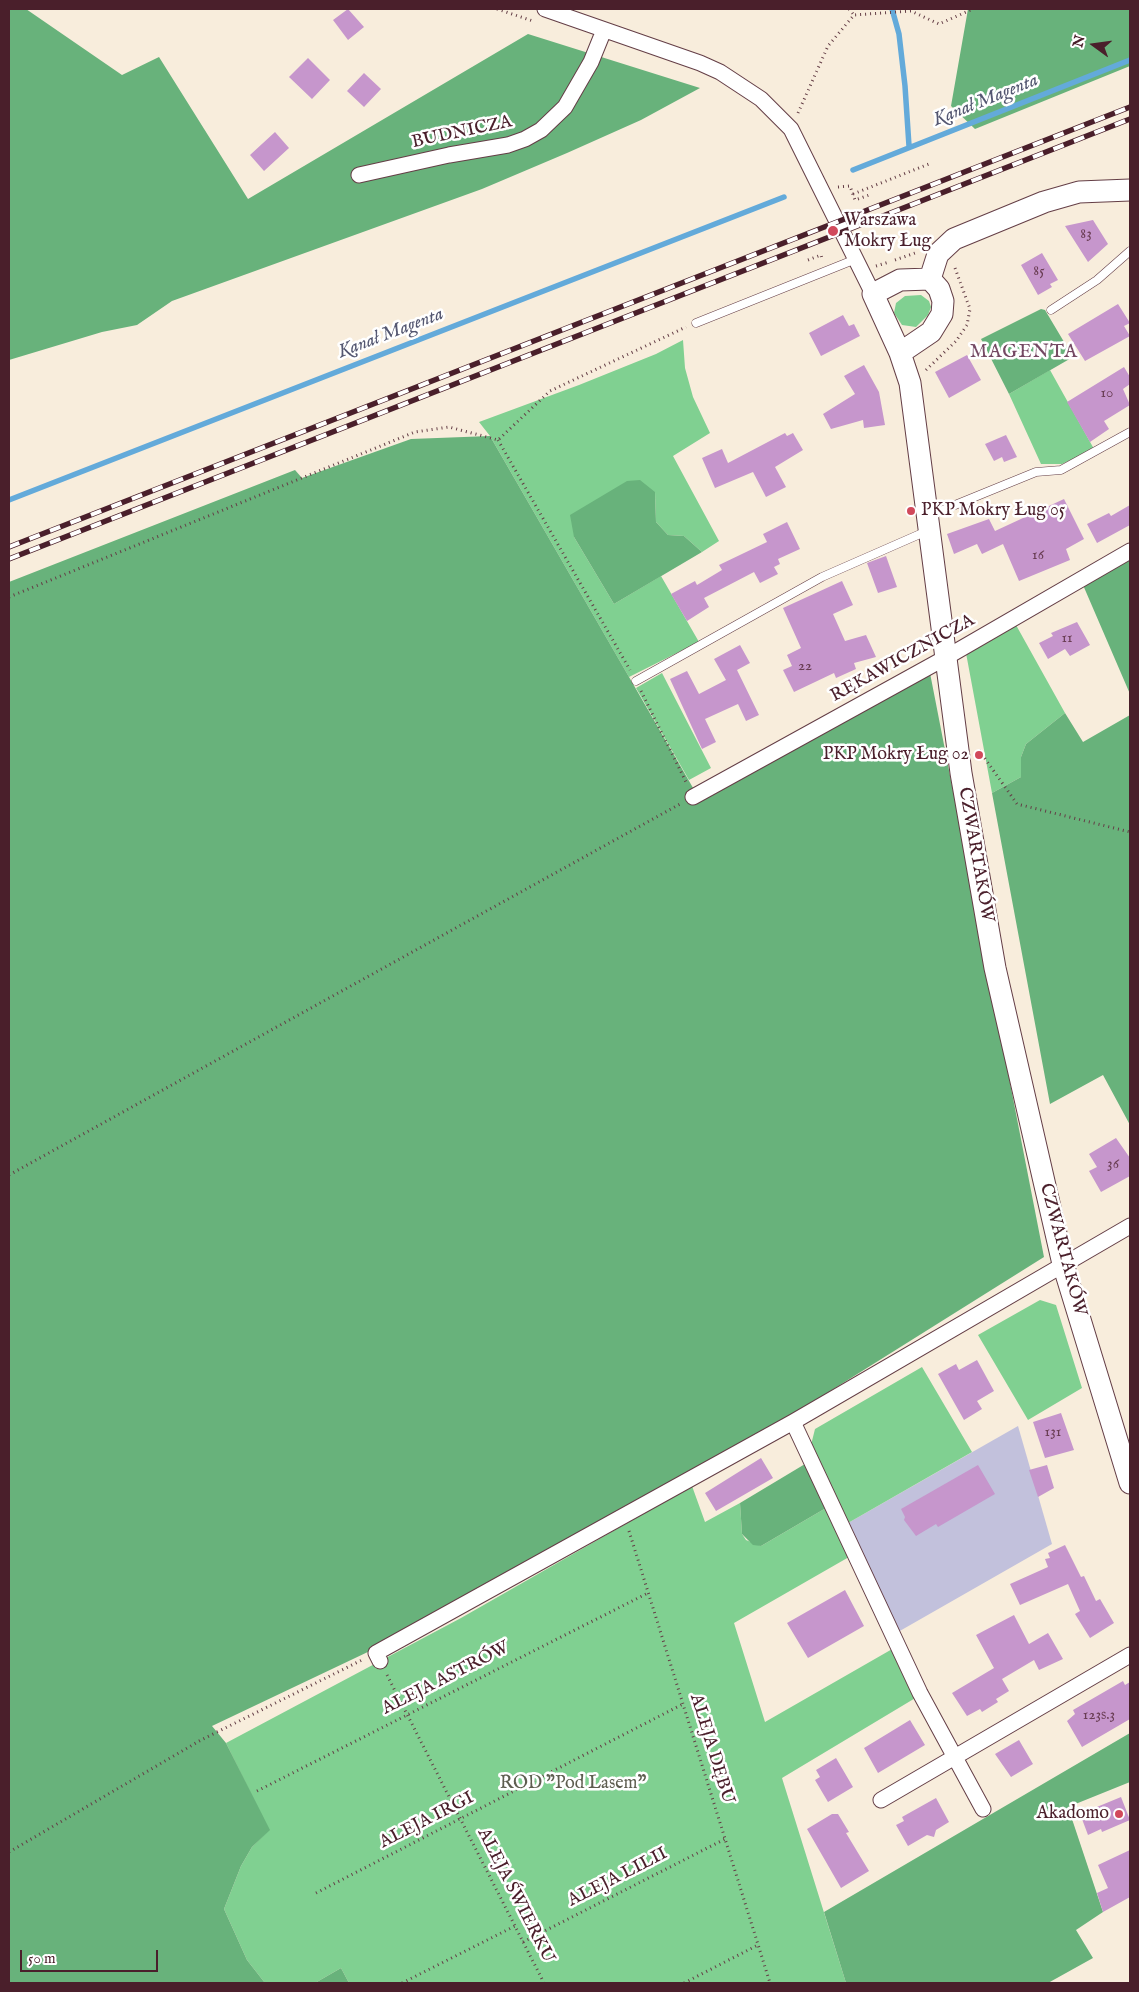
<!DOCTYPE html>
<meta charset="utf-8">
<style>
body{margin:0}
#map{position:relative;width:1139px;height:1992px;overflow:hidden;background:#f8eddc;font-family:"IM FELL English",serif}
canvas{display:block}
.frame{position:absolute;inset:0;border:10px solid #4a1f2b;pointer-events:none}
.north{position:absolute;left:1069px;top:20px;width:50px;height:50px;-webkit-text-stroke:4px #fff;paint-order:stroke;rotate:284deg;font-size:14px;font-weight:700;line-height:20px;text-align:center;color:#4a1f2b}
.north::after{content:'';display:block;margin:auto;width:18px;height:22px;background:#4a1f2b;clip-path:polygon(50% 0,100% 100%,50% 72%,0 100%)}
.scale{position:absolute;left:20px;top:1950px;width:138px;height:22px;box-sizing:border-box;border:2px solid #4a1f2b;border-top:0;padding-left:6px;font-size:15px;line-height:18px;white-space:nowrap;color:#4a1f2b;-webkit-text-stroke:4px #fff;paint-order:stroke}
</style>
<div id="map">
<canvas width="1139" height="1992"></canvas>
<div class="frame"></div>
<div class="north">N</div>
<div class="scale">50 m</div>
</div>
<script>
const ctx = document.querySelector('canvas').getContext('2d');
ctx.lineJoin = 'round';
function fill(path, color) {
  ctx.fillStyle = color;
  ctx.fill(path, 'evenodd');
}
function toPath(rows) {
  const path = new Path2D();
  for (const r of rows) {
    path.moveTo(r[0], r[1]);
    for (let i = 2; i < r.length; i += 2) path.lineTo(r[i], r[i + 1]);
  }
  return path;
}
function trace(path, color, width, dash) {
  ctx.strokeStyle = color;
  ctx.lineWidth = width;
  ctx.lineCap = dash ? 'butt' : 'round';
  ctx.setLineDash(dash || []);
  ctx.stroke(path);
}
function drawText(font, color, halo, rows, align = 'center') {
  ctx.font = font + ' "IM FELL English",serif';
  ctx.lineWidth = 5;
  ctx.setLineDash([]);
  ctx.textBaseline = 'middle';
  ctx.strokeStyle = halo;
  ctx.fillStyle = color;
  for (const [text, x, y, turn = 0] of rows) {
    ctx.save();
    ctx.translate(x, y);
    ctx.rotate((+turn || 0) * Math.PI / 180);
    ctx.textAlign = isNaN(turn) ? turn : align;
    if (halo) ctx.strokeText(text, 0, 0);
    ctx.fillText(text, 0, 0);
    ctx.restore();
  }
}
const industrial = toPath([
 [1018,1426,1052,1544,898,1632,848,1523]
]);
const green = toPath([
 [921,295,929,301,931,307,928,315,916,327,902,325,894,313,896,303,905,296],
 [683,340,685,368,693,397,710,433,673,456,719,541,702,552,684,536,668,535,656,522,655,492,574,537,614,604,661,576,699,642,629,677,490,436,479,422,579,385,656,354],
 [1050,370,1094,449,1062,464,1041,464,1009,394],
 [1016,625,1065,713,1026,744,1021,757,1021,777,992,793,966,653],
 [662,673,711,768,689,780,636,688],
 [1040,1300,1056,1305,1082,1388,1028,1420,978,1335],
 [922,1367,972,1452,848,1523,811,1445,815,1429],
 [692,1486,705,1522,740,1503,742,1534,746,1540,761,1546,826,1508,849,1557,734,1623,765,1722,894,1648,917,1697,782,1778,846,1983,349,1983,341,1968,315,1983,265,1983,247,1960,224,1909,241,1866,252,1847,269,1830,226,1743,461,1618]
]);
const forest = toPath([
 [9,9,26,9,122,75,159,57,248,199,528,34,700,88,641,120,567,153,482,189,172,301,137,325,102,332,9,360],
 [968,9,1130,9,1130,66,975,129,951,106],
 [1041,309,1045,310,1073,357,1009,394,981,339],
 [490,436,700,800,930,673,1044,1257,792,1415,372,1650,212,1726,226,1743,270,1830,252,1847,241,1866,224,1909,247,1960,265,1983,9,1983,9,582,295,470,302,478,411,439],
 [640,480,655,492,656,522,668,535,684,536,702,552,614,604,574,537,570,515,627,481],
 [1130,558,1130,694,1083,585],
 [1065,713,1083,742,1130,715,1130,1125,1103,1075,1050,1104,992,793,1021,777,1021,757,1026,744],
 [805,1464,826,1508,761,1546,753,1545,742,1534,740,1503],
 [1130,1733,1130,1782,1068,1807,1103,1912,1076,1930,1093,1958,1048,1983,846,1983,824,1912],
 [341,1968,349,1983,315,1983]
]);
const stream = toPath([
 [892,9,899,34,905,86,909,146],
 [853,170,1130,60],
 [9,500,784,197]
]);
const building = toPath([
 [348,9,364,27,348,40,333,20],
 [308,58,330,80,312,99,289,77],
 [364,73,381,89,364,107,347,91],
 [275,132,289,148,264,171,250,155],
 [1093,220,1108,244,1088,262,1065,226],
 [1042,253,1058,280,1050,284,1052,287,1038,295,1021,265],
 [1118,304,1130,323,1124,326,1130,336,1085,361,1068,334],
 [843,315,849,326,854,324,860,336,821,356,809,333],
 [967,355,981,380,949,398,935,372],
 [864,365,879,392,885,425,864,428,863,420,831,429,823,414,855,394,844,376],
 [1124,367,1130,377,1130,384,1123,389,1130,405,1104,421,1109,429,1090,442,1067,402],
 [785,433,787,436,793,433,803,450,775,467,786,487,766,497,753,472,715,488,702,458,722,449,728,463],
 [1006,435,1017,457,1004,462,1002,457,994,461,985,444],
 [1064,499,1084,539,1066,549,1070,560,1019,581,1003,544,982,554,977,544,954,554,947,534,989,519,995,531],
 [1130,505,1130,525,1097,543,1087,524,1109,513,1111,516],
 [787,522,800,549,778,559,780,564,774,567,778,574,760,583,754,572,704,598,709,607,687,621,671,594,695,581,697,585,722,570,719,565,767,542,763,534],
 [886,556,897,587,878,593,867,563],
 [842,581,853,605,833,614,845,641,866,635,876,657,854,663,856,669,836,678,834,673,794,692,783,670,792,666,787,655,801,648,783,608],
 [1077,622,1090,645,1070,656,1065,649,1048,659,1039,643,1053,636,1051,633],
 [740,645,750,663,737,670,759,715,746,721,738,704,705,719,716,742,702,749,670,679,687,671,699,694,726,680,714,659],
 [1116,1138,1130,1158,1130,1176,1101,1192,1089,1171,1097,1167,1089,1154],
 [977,1360,994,1391,977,1401,982,1409,964,1420,938,1374,956,1364,959,1370],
 [1061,1413,1074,1450,1045,1458,1033,1422],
 [761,1458,773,1478,716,1511,705,1493],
 [978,1465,995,1494,938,1527,936,1524,916,1536,904,1520,905,1517,901,1509],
 [1047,1465,1054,1488,1038,1497,1029,1470],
 [1065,1545,1081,1577,1084,1576,1096,1601,1100,1599,1114,1623,1090,1638,1075,1614,1080,1611,1068,1584,1020,1605,1010,1584,1048,1567,1045,1559,1050,1558,1048,1553],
 [845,1590,864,1626,808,1658,787,1623],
 [1014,1615,1029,1644,1048,1633,1063,1659,1039,1670,1034,1660,1002,1679,1009,1691,996,1699,998,1702,982,1712,980,1709,967,1716,952,1693,994,1668,976,1635],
 [1123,1681,1125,1685,1130,1682,1130,1719,1082,1747,1067,1721,1075,1714,1073,1710],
 [910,1720,925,1745,878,1773,864,1748],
 [1019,1740,1033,1764,1011,1777,995,1754],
 [836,1758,853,1787,828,1802,815,1780,820,1777,816,1770],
 [1121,1797,1130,1820,1102,1832,1101,1829,1088,1835,1082,1819,1095,1814,1092,1809],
 [936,1798,949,1822,936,1830,934,1837,927,1835,908,1846,896,1825,904,1821,902,1817],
 [832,1814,838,1814,849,1832,846,1833,869,1871,841,1888,807,1829],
 [1130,1850,1130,1897,1103,1912,1097,1893,1108,1888,1098,1865]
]);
const path = toPath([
 [497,9,533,21],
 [849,9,854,15],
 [798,113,828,46,854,15,911,11,939,24,973,9],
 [838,187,850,186,855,200,872,194],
 [853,194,929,164,930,166],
 [808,260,821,255,822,259],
 [895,260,918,252],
 [876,266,889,262],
 [926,370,956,341,967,325,970,309,955,268],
 [498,440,630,670],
 [9,597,415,432,449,427,498,440,550,391,686,327],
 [641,691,687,784],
 [979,750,1017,804,1130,832],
 [9,1175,680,804],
 [629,1531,770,1983],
 [387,1675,544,1983],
 [257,1791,648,1593],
 [9,1852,201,1740,362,1660],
 [316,1893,683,1704],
 [523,1942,725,1839],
 [402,1983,515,1926],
 [684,1983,758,1945]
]);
const lane = toPath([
 [1051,310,1097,280,1130,251],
 [696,323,856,259],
 [928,516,1036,472,1061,470,1130,432],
 [636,681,822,577,927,531]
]);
const street = toPath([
 [545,9,700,63,720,72,761,99,791,129,873,294],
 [359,175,449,155,508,145,525,139,541,130,565,107,591,62,604,30],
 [693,797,945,658,1130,551],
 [793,1422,920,1693,983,1809],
 [380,1661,376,1653,793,1422,1130,1226],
 [881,1800,1130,1655]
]);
const secondary = toPath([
 [930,279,938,254,954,239,1044,202,1079,192,1130,190],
 [900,353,931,332,942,314,943,301,939,289,930,279,900,280,873,294,900,353,910,383,961,773,995,968,1063,1264,1130,1483]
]);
const rail = toPath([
 [9,547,1130,107],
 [9,559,1130,119]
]);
const markers = [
 [833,231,6,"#d1495b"],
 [911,511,5,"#d1495b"],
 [979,755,5,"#d1495b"],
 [1119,1814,5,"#d1495b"]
];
const numberNames = [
 ["83",1086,235],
 ["85",1039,272],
 ["10",1107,394],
 ["16",1038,556],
 ["11",1067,639],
 ["22",805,667],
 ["36",1113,1165],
 ["131",1053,1433],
 ["123s.3",1099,1716]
];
const streetNames = [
 ["BUDNICZA",462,133,-12],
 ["RĘKAWICZNICZA",903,659,-29],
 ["CZWARTAKÓW",975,855,80],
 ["CZWARTAKÓW",1062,1250,75],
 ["ALEJA ASTRÓW",446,1679,-27],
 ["ALEJA DĘBU",711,1749,73],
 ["ALEJA IRGI",427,1821,-27],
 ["ALEJA LILII",618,1878,-27],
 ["ALEJA ŚWIERKU",515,1896,63]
];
const poiNames = [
 ["Warszawa",844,221],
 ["Mokry Ług",844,242],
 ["PKP Mokry Ług 05",921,511],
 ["PKP Mokry Ług 02",969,755,"right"],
 ["Akadomo",1109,1814,"right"]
];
const parkNames = [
 ["ROD \"Pod Lasem\"",573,1784]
];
const waterNames = [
 ["Kanał Magenta",986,101,-22],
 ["Kanał Magenta",391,334,-21]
];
const neighbourhoodNames = [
 ["MAGENTA",1024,353]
];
fill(industrial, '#c2c1dc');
fill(green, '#80d091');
fill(forest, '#68b27b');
trace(stream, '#63aada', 5.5);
fill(building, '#c696cc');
trace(lane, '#643e46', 9);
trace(street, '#643e46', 17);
trace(secondary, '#643e46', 23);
trace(path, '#643e46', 3, [1, 4]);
trace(lane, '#fff', 8);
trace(street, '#fff', 15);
trace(secondary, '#fff', 21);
trace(rail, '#4a1f2b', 5.5);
trace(rail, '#fff', 4, [11]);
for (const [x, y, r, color] of markers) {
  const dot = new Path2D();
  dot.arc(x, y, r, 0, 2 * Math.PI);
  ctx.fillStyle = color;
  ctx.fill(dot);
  trace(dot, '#fff', 2);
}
drawText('15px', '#693d53', null, numberNames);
drawText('18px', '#4a1f2b', '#fff', streetNames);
drawText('18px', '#4a1f2b', '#fff', poiNames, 'left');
drawText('18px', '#5d5d4f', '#fff', parkNames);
drawText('italic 19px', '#545771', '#fff', waterNames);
ctx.letterSpacing = '1px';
drawText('19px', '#754963', '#fff', neighbourhoodNames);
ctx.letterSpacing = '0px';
</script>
